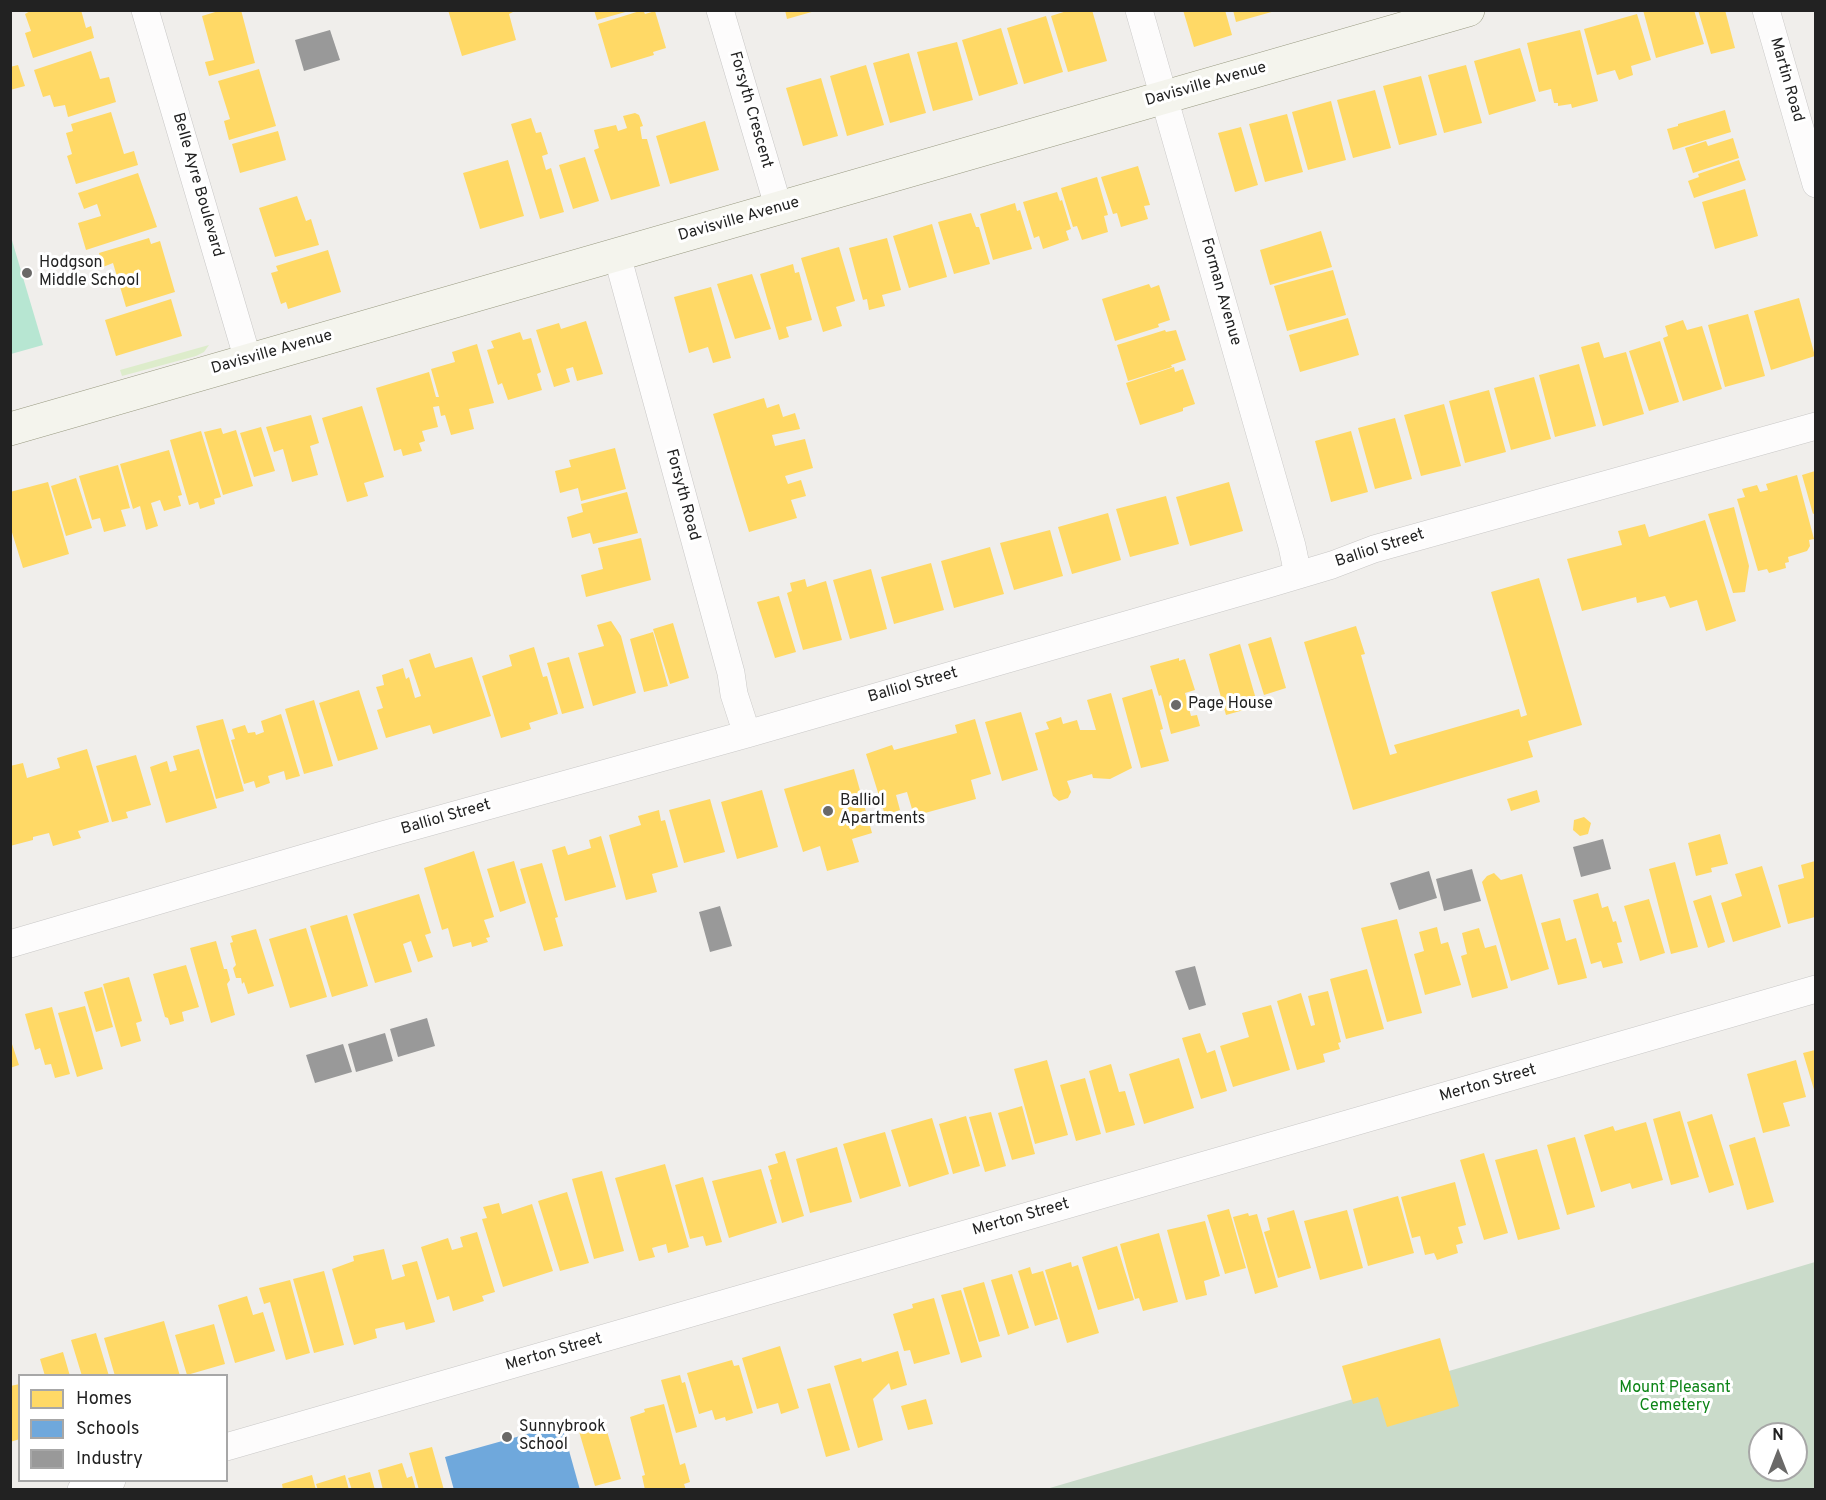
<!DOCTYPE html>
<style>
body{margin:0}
#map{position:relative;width:1826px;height:1500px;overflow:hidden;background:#f0eeeb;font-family:Overpass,sans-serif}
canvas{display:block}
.frame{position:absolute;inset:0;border:12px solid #222;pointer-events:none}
.legend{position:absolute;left:18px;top:1374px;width:210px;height:108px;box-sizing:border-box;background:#fff;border:2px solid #a7a7a7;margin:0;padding:8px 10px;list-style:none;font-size:18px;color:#222}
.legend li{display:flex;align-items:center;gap:12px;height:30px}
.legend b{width:30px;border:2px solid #a7a7a7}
.north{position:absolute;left:1748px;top:1422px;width:60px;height:60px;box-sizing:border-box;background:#fff;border:2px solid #a7a7a7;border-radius:50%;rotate:0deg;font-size:16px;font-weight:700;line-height:24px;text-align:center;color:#222}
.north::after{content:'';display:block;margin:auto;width:21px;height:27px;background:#6a6968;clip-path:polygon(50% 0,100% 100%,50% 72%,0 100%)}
</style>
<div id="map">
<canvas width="1826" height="1500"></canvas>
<div class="frame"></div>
<ul class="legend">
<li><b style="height:16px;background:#ffd966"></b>Homes</li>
<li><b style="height:16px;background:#6fa8dc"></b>Schools</li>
<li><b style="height:16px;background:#999"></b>Industry</li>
</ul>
<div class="north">N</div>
</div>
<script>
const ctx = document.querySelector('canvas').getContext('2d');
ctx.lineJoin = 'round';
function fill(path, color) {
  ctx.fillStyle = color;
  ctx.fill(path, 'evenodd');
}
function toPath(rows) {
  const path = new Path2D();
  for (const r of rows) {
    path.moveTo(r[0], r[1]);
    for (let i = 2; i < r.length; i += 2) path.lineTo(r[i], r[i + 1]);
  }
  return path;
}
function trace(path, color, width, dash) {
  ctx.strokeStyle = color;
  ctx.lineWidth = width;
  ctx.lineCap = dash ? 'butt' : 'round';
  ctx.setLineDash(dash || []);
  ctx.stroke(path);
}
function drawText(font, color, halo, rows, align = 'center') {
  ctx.font = font + ' Overpass,sans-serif';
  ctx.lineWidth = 6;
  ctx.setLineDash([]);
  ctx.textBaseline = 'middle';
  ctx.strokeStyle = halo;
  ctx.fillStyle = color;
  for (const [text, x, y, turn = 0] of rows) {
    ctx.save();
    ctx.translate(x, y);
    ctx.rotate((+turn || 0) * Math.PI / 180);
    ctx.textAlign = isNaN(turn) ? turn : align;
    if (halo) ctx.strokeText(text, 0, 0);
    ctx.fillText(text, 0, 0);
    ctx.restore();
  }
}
const grass = toPath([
 [209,345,204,352,196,356,122,376,120,370]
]);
const cemetery = toPath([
 [1815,1262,1815,1489,1043,1490,1483,1361],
 [1760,1434,1796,1434,1796,1470,1760,1470]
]);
const pitch = toPath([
 [11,237,43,345,11,354,10,354]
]);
const homes = toPath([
 [32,10,81,10,86,28,91,26,94,38,33,58,25,33,31,31,25,14],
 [222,10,241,10,255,63,209,76,205,62,214,60,202,16],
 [448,10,517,10,509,14,516,40,462,56],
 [594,10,629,10,629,11,597,20],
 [643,10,645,14,655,11,666,48,653,52,654,55,611,68,598,24],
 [785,10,815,10,815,11,787,19],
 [1070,10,1092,10,1107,61,1068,72,1051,16],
 [1183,10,1225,10,1232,35,1194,47],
 [1233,10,1275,10,1275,11,1236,22],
 [1643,10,1694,10,1704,44,1656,58],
 [1698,10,1725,10,1735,48,1711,54],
 [1637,14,1651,60,1631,66,1633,75,1619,80,1615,70,1597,75,1584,29],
 [1046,16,1063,72,1024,84,1007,28],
 [1001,28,1018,84,979,96,962,40],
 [1580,30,1598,101,1572,108,1571,104,1558,106,1558,103,1554,103,1551,89,1539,92,1527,43],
 [957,42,973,100,933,111,917,52],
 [1520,48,1536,101,1489,115,1474,61],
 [91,51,100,79,109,77,116,102,68,117,65,105,54,107,50,95,43,97,34,70],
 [909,53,926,113,890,123,873,63],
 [18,65,25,86,10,90,10,67],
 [866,65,884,125,847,136,830,76],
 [1466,65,1482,123,1444,133,1428,75],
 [259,69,276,126,229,140,224,121,230,119,218,81],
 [1421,76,1437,135,1399,145,1383,86],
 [821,78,838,136,803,146,786,88],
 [1375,90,1391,148,1353,158,1337,100],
 [1331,101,1346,160,1308,170,1292,112],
 [1725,110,1731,132,1673,150,1667,129,1678,126,1678,124],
 [111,112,124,154,134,151,138,165,76,184,67,156,72,154,66,133,73,131,71,124],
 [635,113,639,115,643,126,640,127,642,139,647,139,660,186,611,200,594,150,599,148,594,130,616,125,618,131,627,128,623,116],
 [1287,114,1303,172,1265,182,1249,124],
 [531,118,536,133,541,132,548,154,542,156,546,170,551,168,564,212,540,219,511,124],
 [705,121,719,170,670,184,656,136],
 [1241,127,1258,185,1235,192,1218,133],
 [278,131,286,160,240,173,232,144],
 [1733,138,1739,158,1693,173,1685,148,1706,141,1708,146],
 [585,157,599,201,573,209,559,165],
 [508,160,524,216,480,229,463,173],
 [1739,160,1746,180,1694,198,1688,181,1699,177,1698,174],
 [1138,166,1150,205,1144,206,1148,219,1121,227,1117,213,1113,214,1101,177],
 [138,173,157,227,86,250,78,223,101,216,97,204,84,209,78,193],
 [1097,177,1108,215,1104,216,1108,232,1082,240,1077,226,1073,227,1061,188],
 [1745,189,1758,236,1715,249,1702,202],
 [1057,192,1060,201,1062,200,1071,229,1066,231,1069,240,1043,249,1039,236,1034,238,1023,202],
 [297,196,306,221,311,219,319,245,275,257,259,208],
 [1015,203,1017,211,1020,210,1032,249,993,260,980,214],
 [971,213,976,227,979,227,990,264,954,274,938,222],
 [932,224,947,277,909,288,893,236],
 [1321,231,1332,267,1270,285,1260,250],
 [149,238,151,244,160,241,175,292,126,307,113,263,103,267,99,253],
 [887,238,901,290,882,295,885,306,869,310,867,299,863,300,849,248],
 [839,247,855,301,836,307,842,326,823,332,801,258],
 [328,250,341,292,288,309,286,302,281,304,271,273,278,271,276,266],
 [793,264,795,273,799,272,812,320,786,327,789,337,779,340,760,274],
 [1333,270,1346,315,1287,331,1274,286],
 [752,274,771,329,735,339,717,284],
 [1149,284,1151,288,1159,285,1170,320,1158,324,1159,327,1115,341,1102,299],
 [711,287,731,358,713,363,708,347,689,353,674,297],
 [1799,298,1815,356,1771,370,1754,311],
 [171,299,182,336,116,356,105,320],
 [1748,314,1765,376,1725,387,1708,325],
 [1348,318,1359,355,1300,372,1289,335],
 [1683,320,1687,330,1702,326,1722,389,1683,401,1663,338,1668,336,1665,326],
 [586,321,603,374,577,381,573,367,566,369,570,382,554,387,536,330,559,323,561,329],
 [1165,330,1166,332,1176,330,1186,360,1171,365,1172,367,1128,381,1117,345],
 [520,332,523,340,531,338,541,372,537,374,542,390,508,400,502,383,498,385,487,350,494,348,491,341],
 [1660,341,1679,402,1649,411,1629,351],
 [1599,342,1604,358,1626,352,1644,414,1603,426,1581,347],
 [477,344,494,403,469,409,474,429,451,435,445,415,441,416,439,406,433,407,438,427,422,431,425,441,419,443,422,451,403,456,401,449,394,451,376,388,429,372,436,397,439,397,431,369,455,362,452,352],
 [1579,364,1596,426,1555,437,1539,375],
 [1174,367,1175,372,1183,369,1195,404,1183,408,1183,411,1140,425,1126,383],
 [1534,377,1551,439,1511,450,1494,388],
 [1489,390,1506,452,1465,463,1449,401],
 [764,398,767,408,779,404,783,417,795,413,800,429,772,435,775,446,805,439,813,468,785,476,788,484,801,480,806,496,791,500,797,518,749,532,713,414],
 [1444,404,1461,466,1421,476,1404,415],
 [362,406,384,477,364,483,368,496,347,502,322,418],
 [311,415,319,443,310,446,318,475,292,482,283,449,274,452,266,427],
 [1395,418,1412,479,1375,489,1358,428],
 [261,427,275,471,254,477,240,433],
 [221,428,223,434,236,430,253,486,223,495,204,432],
 [201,431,221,497,214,499,215,504,200,509,198,502,189,505,170,440],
 [1351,431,1368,492,1331,502,1315,441],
 [615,448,626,489,581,501,578,488,560,493,555,471,571,467,569,460],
 [169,450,182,495,178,496,181,506,164,511,160,500,151,503,158,526,146,530,140,506,133,509,120,464],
 [118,465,130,508,121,510,126,526,104,532,100,518,92,520,79,476],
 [1815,471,1815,513,1813,514,1802,475],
 [1797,475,1814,539,1809,540,1810,546,1807,551,1788,557,1789,562,1785,563,1786,568,1769,573,1767,569,1758,571,1737,499,1745,497,1742,489,1757,485,1760,492,1768,490,1766,484],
 [76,478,92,528,66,536,51,486],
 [48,482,69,554,23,568,10,526,10,492],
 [1229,482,1243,531,1190,546,1176,497],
 [627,492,638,533,593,544,590,533,572,538,567,517,583,512,581,504],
 [1166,496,1179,544,1130,557,1116,509],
 [1734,507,1749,566,1745,592,1733,593,1708,514],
 [1108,513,1121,560,1072,574,1058,527],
 [1705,520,1736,621,1706,631,1697,600,1670,608,1665,596,1637,603,1636,597,1582,611,1567,559,1622,545,1618,531,1645,524,1649,537],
 [1050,530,1063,576,1014,590,1000,543],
 [641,538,651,580,586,597,581,575,603,569,598,548],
 [990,547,1004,594,954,608,941,561],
 [931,563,944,610,894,624,881,577],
 [871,569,887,629,850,639,833,580],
 [1539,578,1582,725,1528,741,1533,757,1353,810,1304,642,1356,626,1365,654,1361,655,1390,755,1397,753,1394,745,1519,709,1521,717,1527,715,1491,592],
 [805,579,807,587,826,581,842,640,803,650,787,593,792,591,790,583],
 [779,596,796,652,775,658,757,602],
 [611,621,621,636,636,693,593,706,578,653,604,646,597,625],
 [673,623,689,678,670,684,653,629],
 [653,632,668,686,644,692,630,639],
 [1271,637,1286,688,1264,695,1248,644],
 [1240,644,1258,706,1226,715,1209,654],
 [534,647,543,677,547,676,558,714,529,723,531,729,501,738,482,676,512,666,509,655],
 [430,653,435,668,472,657,491,716,433,734,430,725,386,738,377,710,383,708,376,687,384,685,382,675,403,668,406,679,409,677,415,698,421,696,409,660],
 [569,657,584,708,562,714,547,663],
 [1179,658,1179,661,1185,659,1195,690,1185,693,1191,716,1197,715,1200,726,1171,734,1161,695,1159,696,1150,666],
 [1152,689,1163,729,1160,730,1169,761,1141,768,1122,698],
 [359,690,378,749,338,761,319,703],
 [1111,693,1132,768,1110,779,1093,778,1092,774,1067,781,1071,792,1068,798,1059,801,1053,796,1035,733,1049,729,1046,722,1061,717,1063,724,1077,720,1080,730,1096,730,1087,700],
 [314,700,333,766,304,774,285,709],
 [1021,712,1038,770,1002,781,985,722],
 [281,714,300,776,286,780,284,771,268,776,270,783,256,788,254,781,244,784,231,740,235,739,232,729,245,725,248,733,255,732,256,735,264,732,261,721],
 [223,719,244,791,216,799,196,726],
 [975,719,991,774,971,780,976,799,914,816,907,792,896,795,900,810,885,815,866,754,892,745,894,750,957,733,955,725],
 [87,749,109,822,78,831,81,838,53,846,49,833,33,837,33,840,10,846,10,766,23,763,27,778,60,768,57,758],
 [199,749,217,808,166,823,150,767,167,761,170,772,177,770,173,756],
 [136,755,151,805,126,812,128,818,112,822,96,766],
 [854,769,872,833,852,839,859,862,827,871,820,846,803,852,784,789],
 [762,790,778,847,737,859,721,802],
 [1537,790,1540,802,1511,811,1507,799],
 [710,799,725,852,684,863,669,810],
 [659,810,661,821,665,820,678,867,652,874,657,892,626,900,609,835,641,825,638,816],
 [1584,817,1591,823,1588,834,1580,836,1573,830,1574,820],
 [1720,834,1728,864,1711,868,1712,872,1696,876,1688,843],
 [601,836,616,887,565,901,552,850,565,846,568,855,591,848,589,840],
 [474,851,494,917,484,920,490,937,486,938,488,942,472,947,471,942,453,947,448,928,442,930,424,868],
 [514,861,526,903,500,912,487,869],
 [1815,861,1815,917,1788,924,1778,885,1804,878,1801,865],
 [1675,862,1698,947,1671,954,1649,869],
 [542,863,558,917,555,918,563,946,544,951,520,869],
 [1762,866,1781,927,1733,942,1721,903,1742,896,1735,874],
 [1494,873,1501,880,1522,874,1549,969,1511,981,1482,882,1487,876],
 [1598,893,1602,908,1608,906,1613,922,1616,921,1622,942,1617,943,1623,963,1603,968,1601,961,1591,964,1573,900],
 [419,894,431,933,425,935,433,957,418,962,411,941,403,944,412,972,375,983,353,914],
 [1711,895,1725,942,1708,948,1693,901],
 [1649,899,1665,953,1640,961,1624,906],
 [347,915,368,986,332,997,310,926],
 [1560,918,1566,941,1576,938,1587,978,1558,985,1541,923],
 [1397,919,1422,1013,1387,1022,1361,928],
 [1437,927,1441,944,1448,942,1461,985,1425,995,1414,954,1424,951,1419,932],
 [306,928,327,997,290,1008,269,939],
 [1479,928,1485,948,1496,945,1508,988,1472,998,1461,956,1467,954,1462,933],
 [256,929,274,986,248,994,244,982,242,984,241,978,236,978,233,968,236,965,230,943,233,942,231,936],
 [216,941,224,969,227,969,230,980,227,984,235,1015,211,1023,190,948],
 [186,965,199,1007,182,1012,184,1021,170,1025,168,1018,165,1017,153,974],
 [1367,969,1384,1029,1346,1039,1330,979],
 [129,977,142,1021,136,1023,141,1041,121,1047,103,984],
 [102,987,113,1027,96,1032,84,992],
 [1328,991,1341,1042,1338,1043,1340,1049,1323,1054,1325,1062,1297,1070,1277,1001,1301,993,1311,1026,1315,1025,1308,996],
 [1271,1005,1290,1070,1233,1087,1220,1046,1249,1037,1242,1013],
 [85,1006,103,1069,77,1077,58,1013],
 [52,1007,70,1074,55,1078,51,1064,45,1065,40,1048,35,1050,25,1014],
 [1200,1033,1207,1053,1215,1050,1227,1091,1201,1099,1182,1038],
 [10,1038,19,1065,10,1068],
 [1815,1050,1815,1093,1803,1053],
 [1179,1058,1194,1108,1144,1124,1129,1074],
 [1047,1060,1068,1135,1035,1144,1014,1069],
 [1796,1060,1806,1097,1783,1103,1790,1126,1763,1133,1747,1074],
 [1111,1064,1119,1092,1125,1091,1135,1125,1106,1133,1089,1071],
 [1085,1078,1101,1134,1076,1141,1060,1085],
 [1022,1106,1035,1154,1012,1160,998,1113],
 [1680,1111,1699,1177,1671,1185,1653,1119],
 [991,1112,1006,1166,985,1172,969,1117],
 [1712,1114,1734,1185,1709,1193,1687,1122],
 [966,1116,980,1166,953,1174,939,1124],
 [932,1118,949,1174,909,1187,891,1130],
 [1646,1122,1663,1180,1632,1189,1630,1183,1601,1192,1584,1135,1613,1126,1615,1131],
 [885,1132,901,1186,860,1199,843,1144],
 [1575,1137,1595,1207,1567,1215,1547,1145],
 [1755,1137,1774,1202,1747,1210,1729,1145],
 [837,1147,852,1202,810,1213,796,1159],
 [1537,1149,1560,1229,1518,1240,1495,1160],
 [785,1151,804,1216,782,1223,770,1180,772,1179,768,1166,778,1163,775,1154],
 [1484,1153,1508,1233,1484,1240,1460,1160],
 [665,1164,689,1247,668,1253,666,1244,652,1248,655,1257,639,1261,615,1178],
 [761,1169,777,1223,729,1238,712,1181],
 [602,1171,624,1251,594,1259,572,1179],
 [703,1177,722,1242,706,1246,703,1236,690,1239,675,1185],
 [1455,1182,1466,1225,1458,1227,1463,1243,1456,1245,1458,1253,1437,1260,1434,1253,1425,1255,1420,1236,1412,1238,1401,1197],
 [567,1192,589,1263,560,1271,538,1201],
 [1398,1196,1414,1253,1368,1266,1353,1209],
 [499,1203,502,1214,532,1204,553,1271,503,1287,482,1219,487,1218,483,1207],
 [1229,1209,1246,1268,1225,1274,1207,1215],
 [1294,1210,1311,1268,1278,1278,1264,1232,1270,1230,1267,1218],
 [1347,1210,1363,1268,1320,1280,1304,1221],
 [1248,1213,1249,1216,1257,1214,1278,1287,1255,1294,1233,1217],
 [1205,1221,1220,1276,1204,1281,1207,1295,1186,1300,1167,1230],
 [477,1232,495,1292,482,1296,484,1301,453,1311,449,1296,437,1300,421,1247,448,1238,452,1250,463,1247,460,1237],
 [1159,1233,1178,1302,1143,1311,1139,1298,1135,1299,1120,1244],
 [1117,1246,1134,1300,1098,1310,1082,1257],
 [384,1249,392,1280,405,1276,402,1265,417,1261,435,1322,406,1330,404,1322,375,1329,377,1338,354,1345,332,1269,354,1261,353,1256],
 [1071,1262,1072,1267,1078,1265,1099,1333,1067,1343,1045,1270],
 [1030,1267,1032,1274,1043,1271,1058,1319,1035,1326,1018,1271],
 [324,1271,344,1345,314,1353,293,1279],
 [1012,1274,1029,1328,1008,1335,991,1280],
 [290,1280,310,1353,286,1360,270,1302,264,1304,259,1288],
 [984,1282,1000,1336,979,1342,963,1288],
 [961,1290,982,1357,961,1363,941,1295],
 [247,1296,253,1315,263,1312,275,1351,235,1363,218,1305],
 [934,1298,950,1354,914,1364,910,1350,904,1351,893,1314,913,1308,912,1304],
 [164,1321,180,1376,115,1376,104,1338],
 [214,1324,225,1364,187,1375,175,1335],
 [96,1333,109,1376,82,1376,71,1340],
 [1440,1338,1459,1406,1387,1427,1378,1397,1353,1404,1342,1366],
 [780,1346,799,1408,781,1414,778,1403,757,1409,742,1358],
 [898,1351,907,1385,891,1390,889,1383,873,1399,883,1440,858,1448,834,1366,861,1358,862,1362],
 [63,1352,70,1376,45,1376,40,1359],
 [732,1360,734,1366,739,1365,753,1413,726,1421,725,1417,715,1420,712,1410,699,1414,687,1373],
 [680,1375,682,1383,685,1382,697,1427,676,1433,661,1380],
 [830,1383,850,1450,826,1457,807,1389],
 [20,1384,20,1439,10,1442,10,1386],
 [926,1399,933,1424,908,1430,901,1406],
 [664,1404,680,1465,685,1463,690,1482,684,1484,686,1490,645,1490,642,1476,645,1475,630,1417,645,1412,644,1409],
 [604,1421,621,1479,595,1486,578,1428],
 [432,1447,444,1490,419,1490,409,1453],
 [402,1463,407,1478,412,1476,416,1490,383,1490,378,1470],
 [370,1472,375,1490,352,1490,348,1478],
 [312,1475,316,1490,283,1490,282,1484],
 [345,1475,349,1490,318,1490,316,1484]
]);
const schools = toPath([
 [556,1426,563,1429,580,1490,454,1490,445,1457]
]);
const industry = toPath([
 [330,30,340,60,304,71,295,40],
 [1603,839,1611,869,1581,877,1573,847],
 [1472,869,1481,901,1444,911,1436,879],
 [1429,871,1437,898,1399,910,1390,883],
 [720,906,732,946,710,952,699,912],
 [1195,966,1206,1005,1189,1010,1175,971],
 [427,1018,435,1046,398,1057,390,1029],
 [385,1033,393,1061,356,1072,348,1044],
 [343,1044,352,1072,315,1083,306,1055]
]);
const street = toPath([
 [145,10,248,360],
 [720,10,779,209],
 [1139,10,1292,546,1298,575],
 [1766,10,1816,184],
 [617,255,731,673,734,694,747,734],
 [10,944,379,836,747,734,1265,585,1332,565,1374,549,1816,426],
 [226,1447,1816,989],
 [81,1490,112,1480]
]);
const secondary = toPath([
 [10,429,1468,10]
]);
const markers = [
 [27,273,6,"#6a6968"],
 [1176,705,6,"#6a6968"],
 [828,811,6,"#6a6968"],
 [507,1437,6,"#6a6968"]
];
const streetNames = [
 ["Martin Road",1786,80,74],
 ["Davisville Avenue",1206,85,-16],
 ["Forsyth Crescent",750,110,74],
 ["Belle Ayre Boulevard",197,185,74],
 ["Davisville Avenue",739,220,-16],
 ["Forman Avenue",1220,292,74],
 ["Davisville Avenue",272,353,-16],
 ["Forsyth Road",682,495,75],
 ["Balliol Street",1380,549,-18],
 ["Balliol Street",913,686,-16],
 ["Balliol Street",446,818,-16],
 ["Merton Street",1488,1084,-16],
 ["Merton Street",1021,1218,-16],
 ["Merton Street",554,1353,-16]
];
const poiNames = [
 ["Hodgson",39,264],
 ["Middle School",39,282],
 ["Page House",1188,705],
 ["Balliol",840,802],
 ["Apartments",840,820],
 ["Sunnybrook",519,1428],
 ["School",519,1446]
];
const parkNames = [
 ["Mount Pleasant",1675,1389],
 ["Cemetery",1675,1407]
];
fill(grass, '#ddeccb');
fill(cemetery, '#cadbca');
fill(pitch, '#b7e6d2');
fill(homes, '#ffd966');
fill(schools, '#6fa8dc');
fill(industry, '#999');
trace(street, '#c9c8c7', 28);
trace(secondary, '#999a82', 34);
trace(street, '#fdfcfc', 27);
trace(secondary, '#f4f4ed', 33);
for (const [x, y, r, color] of markers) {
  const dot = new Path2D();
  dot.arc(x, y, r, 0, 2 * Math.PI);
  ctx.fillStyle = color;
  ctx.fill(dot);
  trace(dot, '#fff', 2);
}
drawText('16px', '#222', '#fff', streetNames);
drawText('16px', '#222', '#fff', poiNames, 'left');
drawText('16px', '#0c8416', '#fff', parkNames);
</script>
